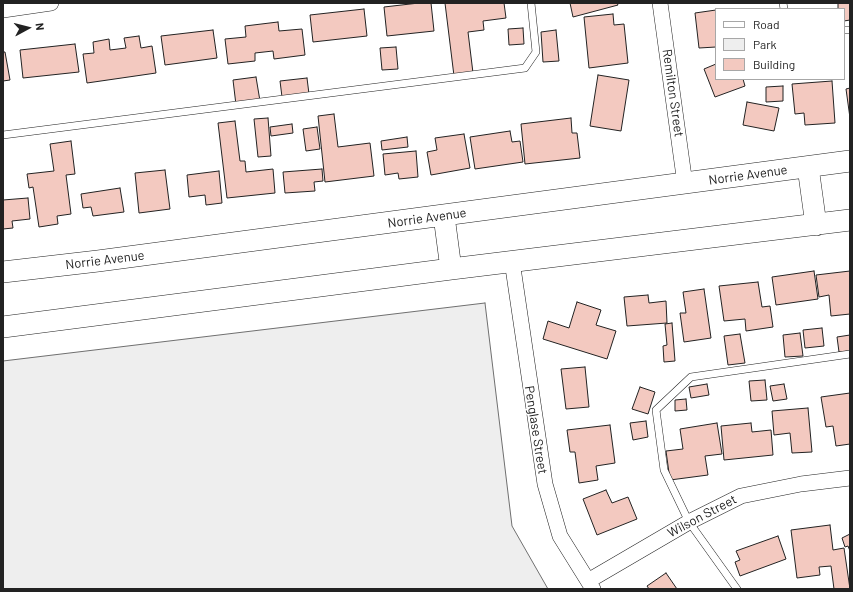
<!DOCTYPE html>
<style>
body{margin:0}
#map{position:relative;width:853px;height:592px;overflow:hidden;background:#fff;font-family:Barlow,sans-serif}
canvas{display:block}
.frame{position:absolute;inset:0;border:4px solid #222;pointer-events:none}
.legend{position:absolute;left:715px;top:8px;width:130px;height:72px;box-sizing:border-box;background:#fff;border:1px solid #a7a7a7;margin:0;padding:5px 7px;list-style:none;font-size:12px;color:#222}
.legend li{display:flex;align-items:center;gap:8px;height:20px}
.legend b{width:20px;border:1px solid #a7a7a7}
.north{position:absolute;left:8px;top:8px;width:40px;height:40px;-webkit-text-stroke:3px #fff;paint-order:stroke;rotate:83deg;font-size:11px;font-weight:700;line-height:16px;text-align:center;color:#222}
.north::after{content:'';display:block;margin:auto;width:14px;height:18px;background:#222;clip-path:polygon(50% 0,100% 100%,50% 72%,0 100%)}
</style>
<div id="map">
<canvas width="853" height="592"></canvas>
<div class="frame"></div>
<ul class="legend">
<li><b style="height:5px;background:#fff"></b>Road</li>
<li><b style="height:11px;background:#eee"></b>Park</li>
<li><b style="height:11px;background:#f3c9c0"></b>Building</li>
</ul>
<div class="north">N</div>
</div>
<script>
const ctx = document.querySelector('canvas').getContext('2d');
ctx.lineJoin = 'round';
function fill(path, color) {
  ctx.fillStyle = color;
  ctx.fill(path, 'evenodd');
}
function toPath(rows) {
  const path = new Path2D();
  for (const r of rows) {
    path.moveTo(r[0], r[1]);
    for (let i = 2; i < r.length; i += 2) path.lineTo(r[i], r[i + 1]);
  }
  return path;
}
function trace(path, color, width, dash) {
  ctx.strokeStyle = color;
  ctx.lineWidth = width;
  ctx.lineCap = dash ? 'butt' : 'round';
  ctx.setLineDash(dash || []);
  ctx.stroke(path);
}
function drawText(font, color, halo, rows, align = 'center') {
  ctx.font = font + ' Barlow,sans-serif';
  ctx.lineWidth = 3;
  ctx.setLineDash([]);
  ctx.textBaseline = 'middle';
  ctx.strokeStyle = halo;
  ctx.fillStyle = color;
  for (const [text, x, y, turn = 0] of rows) {
    ctx.save();
    ctx.translate(x, y);
    ctx.rotate((+turn || 0) * Math.PI / 180);
    ctx.textAlign = isNaN(turn) ? turn : align;
    if (halo) ctx.strokeText(text, 0, 0);
    ctx.fillText(text, 0, 0);
    ctx.restore();
  }
}
const green = toPath([
 [485,303,512,526,548,589,3,589,3,361,485,303]
]);
const building = toPath([
 [419,3,431,3,434,31,387,36,384,7,419,3],
 [445,3,504,3,506,18,483,21,484,30,468,32,473,73,454,76,445,3],
 [570,3,617,3,618,5,573,17,570,3],
 [838,3,850,3,850,20,844,21,844,9,838,9,838,3],
 [364,9,367,36,313,42,310,15,364,9],
 [716,10,716,47,699,48,695,13,716,10],
 [613,14,614,25,624,24,628,63,589,68,584,17,613,14],
 [278,22,279,31,302,29,305,55,274,59,273,51,255,53,255,61,228,64,225,39,246,37,245,26,278,22],
 [523,28,524,44,509,45,508,29,523,28],
 [213,30,217,58,165,65,161,36,213,30],
 [556,30,559,61,543,62,541,32,556,30],
 [139,36,141,48,152,46,156,73,87,83,83,54,94,53,93,42,109,39,110,50,126,48,124,38,139,36],
 [75,44,79,72,23,78,20,50,75,44],
 [396,47,398,69,382,70,380,48,396,47],
 [3,52,5,52,10,80,3,81,3,52],
 [716,64,716,79,743,79,745,86,715,97,704,69,716,64],
 [598,75,629,80,621,131,590,126,598,75],
 [256,77,260,101,236,105,233,80,256,77],
 [307,78,309,94,282,97,280,81,307,78],
 [832,81,835,123,805,125,804,113,795,114,792,84,832,81],
 [783,86,783,101,766,102,766,87,783,86],
 [850,88,850,118,846,89,850,88],
 [747,102,779,108,774,131,743,125,747,102],
 [334,114,338,147,370,143,374,176,325,182,318,116,334,114],
 [268,118,271,156,258,157,254,119,268,118],
 [571,118,572,133,577,133,580,158,525,164,521,124,571,118],
 [235,121,240,161,245,161,246,172,273,169,275,193,227,198,218,123,235,121],
 [292,124,293,133,271,136,270,127,292,124],
 [317,127,320,149,306,151,303,129,317,127],
 [510,131,512,142,520,141,523,162,475,169,470,137,510,131],
 [464,134,470,168,431,175,427,152,437,150,435,138,464,134],
 [407,137,408,147,382,150,381,141,407,137],
 [71,141,75,174,66,175,71,214,57,216,58,224,39,227,33,187,29,188,27,174,54,171,50,144,71,141],
 [416,151,418,177,399,179,398,173,385,175,383,154,416,151],
 [322,169,323,181,314,182,315,191,285,193,283,172,322,169],
 [165,170,170,209,139,213,135,173,165,170],
 [219,171,222,203,206,205,205,195,189,197,187,175,219,171],
 [120,188,124,212,93,216,91,207,83,208,81,194,120,188],
 [28,198,30,219,12,221,13,228,3,229,3,200,28,198],
 [814,271,818,299,776,305,772,277,814,271],
 [850,271,850,314,831,316,829,295,819,297,816,275,850,271],
 [758,282,762,307,770,306,773,327,746,331,745,319,724,321,719,286,758,282],
 [704,289,711,338,684,342,680,313,686,313,683,292,704,289],
 [648,295,649,303,666,301,667,323,627,326,624,297,648,295],
 [577,302,601,310,596,325,616,331,607,359,543,339,548,321,569,328,577,302],
 [672,323,675,361,664,362,663,346,667,345,665,324,672,323],
 [822,328,824,346,805,348,803,330,822,328],
 [800,333,803,356,785,357,783,335,800,333],
 [740,334,745,363,728,365,724,336,740,334],
 [850,335,850,351,839,352,837,337,850,335],
 [585,367,589,407,566,409,561,369,585,367],
 [765,380,767,400,751,401,749,381,765,380],
 [707,384,709,395,691,398,689,387,707,384],
 [784,384,787,399,773,401,770,386,784,384],
 [640,387,655,392,648,414,632,409,640,387],
 [850,393,850,444,836,446,833,426,826,427,821,397,850,393],
 [686,399,687,410,675,411,675,400,686,399],
 [808,408,812,452,792,453,790,433,774,435,772,411,808,408],
 [646,421,648,437,633,440,630,423,646,421],
 [717,423,722,454,705,456,708,475,670,480,666,451,683,449,680,429,717,423],
 [751,423,752,432,771,430,773,455,724,460,721,426,751,423],
 [610,425,615,463,596,466,598,480,579,483,575,452,570,452,567,430,610,425],
 [606,490,612,503,628,497,637,519,597,535,583,499,606,490],
 [830,525,833,550,844,548,850,589,834,589,831,566,819,567,820,575,797,578,791,530,830,525],
 [850,534,850,551,848,546,845,547,842,538,850,534],
 [778,536,786,559,740,576,735,562,740,560,736,551,778,536],
 [666,573,677,589,649,589,647,586,666,573]
]);
const lane = toPath([
 [783,3,784,9],
 [844,30,850,30],
 [3,135,525,68,536,52,531,3],
 [737,589,689,522,664,470,656,410,691,377,850,354]
]);
const street = toPath([
 [660,3,685,184],
 [3,10,51,3],
 [512,261,545,484,560,536,593,589],
 [588,581,689,522,741,496,801,484,850,478]
]);
const secondary = toPath([
 [808,167,816,225],
 [444,216,451,269],
 [3,272,98,261,850,161],
 [3,327,451,269,850,220]
]);
const streetNames = [
 ["Remilton Street",673,93,82],
 ["Norrie Avenue",748,175,-8],
 ["Norrie Avenue",427,218,-8],
 ["Norrie Avenue",105,260,-7],
 ["Penglase Street",536,430,81],
 ["Wilson Street",702,516,-28]
];
fill(green, '#eee');
trace(green, '#6f6f6f', 1);
fill(building, '#f3c9c0');
trace(building, '#222', 1);
trace(lane, '#222', 8);
trace(street, '#222', 16);
trace(secondary, '#222', 22);
trace(lane, '#fff', 7);
trace(street, '#fff', 15);
trace(secondary, '#fff', 21);
drawText('13px', '#222', '#fff', streetNames);
</script>
